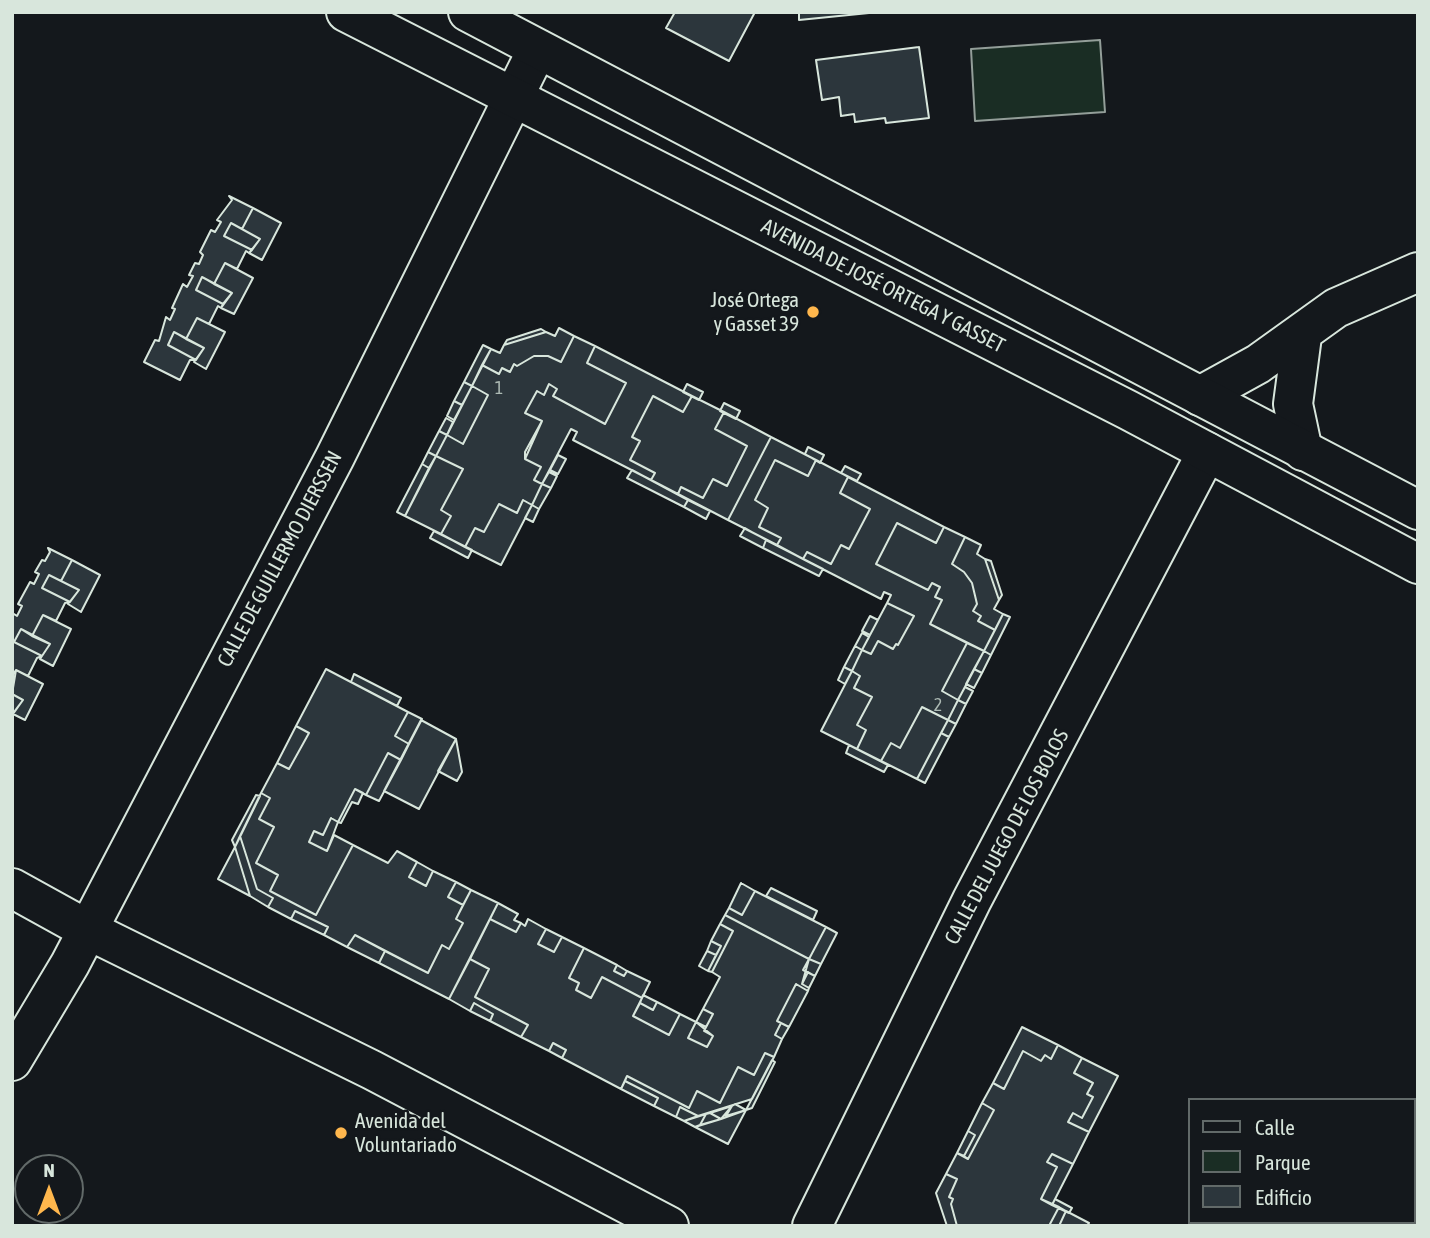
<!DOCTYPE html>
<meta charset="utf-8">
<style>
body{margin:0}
#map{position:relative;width:1430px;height:1238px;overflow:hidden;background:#14181c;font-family:"Asap Condensed",sans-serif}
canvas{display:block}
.frame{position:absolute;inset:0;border:14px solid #d8e6dc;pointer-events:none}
.legend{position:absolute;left:1188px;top:1098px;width:228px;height:126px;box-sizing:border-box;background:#14181c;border:2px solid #626a69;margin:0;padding:9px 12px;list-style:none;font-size:21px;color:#d8e6dc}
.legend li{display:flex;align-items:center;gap:14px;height:35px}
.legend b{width:35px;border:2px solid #626a69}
.north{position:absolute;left:14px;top:1154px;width:70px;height:70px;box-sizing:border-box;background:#14181c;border:2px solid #626a69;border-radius:50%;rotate:0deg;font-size:19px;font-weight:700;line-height:28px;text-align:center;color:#d8e6dc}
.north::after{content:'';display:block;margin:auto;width:24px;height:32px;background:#ffb74d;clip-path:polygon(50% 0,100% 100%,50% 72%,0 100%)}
</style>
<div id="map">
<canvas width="1430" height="1238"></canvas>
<div class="frame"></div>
<ul class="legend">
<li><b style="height:9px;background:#14181c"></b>Calle</li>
<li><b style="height:19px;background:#1a2d24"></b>Parque</li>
<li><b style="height:19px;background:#2c363c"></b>Edificio</li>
</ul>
<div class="north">N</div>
</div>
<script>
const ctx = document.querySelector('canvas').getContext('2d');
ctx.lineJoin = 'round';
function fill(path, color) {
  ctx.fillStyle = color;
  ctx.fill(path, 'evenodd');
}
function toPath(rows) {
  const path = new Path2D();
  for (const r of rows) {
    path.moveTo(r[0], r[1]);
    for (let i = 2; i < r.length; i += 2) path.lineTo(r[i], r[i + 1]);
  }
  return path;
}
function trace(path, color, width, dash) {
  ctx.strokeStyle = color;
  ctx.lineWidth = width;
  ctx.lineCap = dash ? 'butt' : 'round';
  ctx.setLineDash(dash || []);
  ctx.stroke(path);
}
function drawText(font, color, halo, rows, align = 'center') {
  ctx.font = font + ' "Asap Condensed",sans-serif';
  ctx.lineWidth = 5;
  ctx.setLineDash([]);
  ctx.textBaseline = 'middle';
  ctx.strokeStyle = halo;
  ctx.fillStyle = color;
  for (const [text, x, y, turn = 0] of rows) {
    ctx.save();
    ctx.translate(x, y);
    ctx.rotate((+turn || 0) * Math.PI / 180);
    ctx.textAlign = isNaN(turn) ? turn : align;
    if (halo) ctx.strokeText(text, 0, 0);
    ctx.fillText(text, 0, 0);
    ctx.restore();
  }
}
const green = toPath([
 [1100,40,1105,112,975,121,971,49,1100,40]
]);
const building = toPath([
 [675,12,755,12,729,61,666,28,675,12],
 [799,12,879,12,799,20,799,12],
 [919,47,929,118,886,123,885,118,855,122,854,114,841,116,839,97,822,100,816,60,919,47],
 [229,196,253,208,242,229,231,223,224,236,252,250,249,253,246,251,237,269,225,263,214,284,202,277,196,290,223,304,221,308,218,306,209,324,197,318,186,339,174,332,168,345,196,360,190,360,180,380,144,362,155,340,159,341,166,317,170,320,175,309,172,308,183,284,187,287,193,276,189,275,195,263,199,264,203,255,200,252,211,230,215,232,221,222,217,220,232,200,229,196],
 [253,208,281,223,262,260,249,253,260,239,242,229,253,208],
 [231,223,260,239,252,250,224,236,231,223],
 [225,263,253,278,234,314,221,308,232,293,214,284,225,263],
 [202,277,232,293,223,304,196,290,202,277],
 [197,318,225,332,206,369,194,362,204,348,186,339,197,318],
 [559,328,574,336,561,362,548,356,534,356,517,366,514,364,510,372,502,368,499,374,482,365,491,349,500,353,504,345,546,332,555,336,559,328],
 [541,329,546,332,504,345,507,340,541,329],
 [174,332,204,348,196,360,168,345,174,332],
 [574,336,595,346,587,363,626,383,605,424,553,396,557,389,549,384,544,395,537,391,525,413,542,421,525,452,525,459,541,467,534,480,542,484,532,505,523,500,517,513,499,504,484,532,475,528,465,547,441,534,451,516,441,510,463,469,436,456,447,435,463,444,488,395,472,386,482,365,499,374,502,368,510,372,514,364,517,366,534,356,548,356,561,362,574,336],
 [483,345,491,349,472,386,464,382,483,345],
 [595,346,692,396,683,412,653,396,632,437,640,441,630,460,655,473,651,480,573,440,577,432,571,429,542,484,534,480,541,467,525,459,542,421,525,413,537,391,544,395,549,384,557,389,553,396,605,424,626,383,587,363,595,346],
 [464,382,472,386,462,405,454,401,464,382],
 [687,384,703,392,699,400,683,392,687,384],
 [472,386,488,395,463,444,447,435,472,386],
 [653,396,683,412,692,396,724,412,715,429,747,446,727,486,713,479,703,498,681,487,678,494,651,480,655,473,630,460,640,441,632,437,653,396],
 [454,401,462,405,454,420,447,416,454,401],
 [724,403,740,411,736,419,720,411,724,403],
 [724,412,771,437,728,520,678,494,681,487,703,498,713,479,727,486,747,446,715,429,724,412],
 [446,418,453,422,447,435,439,431,446,418],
 [439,431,447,435,436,456,428,452,439,431],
 [771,437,816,460,808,476,775,460,755,500,768,508,759,527,781,538,777,545,728,520,771,437],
 [808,447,824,455,820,463,805,454,808,447],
 [428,452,436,456,429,468,422,464,428,452],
 [558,455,566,459,558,474,550,470,558,455],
 [436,456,463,469,441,510,451,516,441,534,405,516,436,456],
 [775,460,808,476,816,460,841,473,848,477,840,493,870,509,849,549,841,545,831,564,807,552,803,559,777,545,781,538,759,527,768,508,755,500,775,460],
 [422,464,429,468,405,516,397,512,422,464],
 [845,466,861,474,857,481,841,473,845,466],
 [632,470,688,500,684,507,627,478,632,470],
 [549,472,557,476,551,488,542,484,549,472],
 [848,477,944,527,936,543,897,523,876,564,928,590,932,583,940,587,935,597,942,600,930,624,967,643,942,691,958,700,948,720,922,707,900,748,891,743,881,761,857,749,866,730,857,725,872,697,854,688,860,676,852,671,862,650,871,654,878,641,893,649,896,644,898,645,914,616,887,603,891,595,884,592,881,599,803,559,807,552,831,564,841,545,849,549,870,509,840,493,848,477],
 [542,484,551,488,539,509,532,505,542,484],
 [523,500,532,505,501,565,465,547,475,528,484,532,499,504,517,513,523,500],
 [688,500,710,511,706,519,684,507,688,500],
 [532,505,539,509,533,522,525,518,532,505],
 [897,523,936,543,944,527,965,537,952,564,964,572,972,583,977,604,973,611,981,616,978,621,995,630,984,651,930,624,942,600,935,597,940,587,932,583,928,590,876,564,897,523],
 [745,528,766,540,763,548,740,536,745,528],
 [434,531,472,550,468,558,430,538,434,531],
 [965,537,981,545,977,554,985,559,999,600,994,609,1003,614,995,630,978,621,981,616,973,611,977,604,972,583,964,572,952,564,965,537],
 [766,540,823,569,819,576,763,548,766,540],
 [48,548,72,560,61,581,49,575,42,588,70,602,65,603,56,621,43,615,32,636,21,629,14,642,42,656,37,658,28,676,16,670,12,676,12,617,14,614,17,616,22,606,18,604,30,582,34,584,39,574,35,572,42,560,45,561,50,552,48,548],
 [985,559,991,561,1002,595,999,600,985,559],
 [72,560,100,575,81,612,68,604,79,590,61,581,72,560],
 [49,575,79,590,70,602,42,588,49,575],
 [887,603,914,616,898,645,896,644,893,649,878,641,871,654,862,650,887,603],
 [1003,614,1010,617,991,655,984,651,1003,614],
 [43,615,71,629,53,666,40,659,50,644,32,636,43,615],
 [870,616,878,620,870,635,862,631,870,616],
 [21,629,50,644,42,656,14,642,21,629],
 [862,633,869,637,862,650,855,646,862,633],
 [967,643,984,651,958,700,942,691,967,643],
 [855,646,862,650,852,671,844,667,855,646],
 [984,651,991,655,982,673,974,669,984,651],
 [844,667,852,671,845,684,838,680,844,667],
 [326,669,408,712,395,736,409,744,401,760,388,753,366,795,355,789,338,822,331,818,323,835,314,831,309,842,327,851,334,835,353,845,316,915,270,891,278,875,256,863,274,827,259,819,270,798,261,793,277,763,289,769,309,733,296,726,326,669],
 [974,669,982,673,974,688,966,684,974,669],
 [16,670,43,684,25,720,13,714,23,700,12,694,16,670],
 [852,671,860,676,854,688,872,697,857,725,866,730,857,749,821,731,852,671],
 [354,674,401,698,397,706,351,682,354,674],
 [965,687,973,691,966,704,958,700,965,687],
 [12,694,23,700,14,712,12,710,12,694],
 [958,700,966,704,956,724,948,720,958,700],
 [922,707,948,720,917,779,881,761,891,743,900,748,922,707],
 [408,712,422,719,409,744,395,736,408,712],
 [421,720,456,739,419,809,384,791,421,720],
 [948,720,956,724,949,737,941,733,948,720],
 [296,726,309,733,289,769,277,763,296,726],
 [941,733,949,737,925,783,917,779,941,733],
 [456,739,462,772,457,781,438,771,456,739],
 [849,745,888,765,884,772,846,753,849,745],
 [388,753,401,760,379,801,366,795,388,753],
 [355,789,363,793,358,804,352,802,341,823,338,822,355,789],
 [261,793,270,798,259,819,274,827,256,863,278,875,270,891,316,915,353,845,388,863,397,851,417,862,409,877,426,886,433,871,456,882,448,897,463,905,456,919,463,923,449,949,442,945,428,973,355,935,347,947,324,935,328,927,295,911,291,919,268,907,273,898,257,889,240,836,261,793],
 [256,795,260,796,235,847,232,840,256,795],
 [331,818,338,822,327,851,309,842,314,831,323,835,331,818],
 [240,836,257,889,273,898,268,907,250,896,235,847,240,836],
 [235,847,250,896,218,879,235,847],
 [417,862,433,871,426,886,409,877,417,862],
 [456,882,471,890,463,905,448,897,456,882],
 [741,883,755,891,742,915,729,908,741,883],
 [771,888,817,911,813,920,766,896,771,888],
 [471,890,498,903,449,999,379,963,385,951,428,973,442,945,449,949,463,923,456,919,471,890],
 [755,891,826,927,809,959,725,915,729,908,742,915,755,891],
 [498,903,518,914,514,920,521,923,516,932,490,919,498,903],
 [295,911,328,927,324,935,291,919,295,911],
 [725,915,809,959,802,984,809,988,808,991,796,984,777,1021,781,1023,775,1035,782,1039,774,1057,765,1053,754,1075,738,1067,720,1103,697,1091,689,1108,627,1076,621,1089,562,1058,566,1050,553,1043,549,1051,521,1037,528,1025,475,997,489,969,470,959,490,919,516,932,521,923,525,926,528,919,546,929,538,944,554,952,562,937,584,948,569,978,579,983,576,990,591,998,602,977,642,998,633,1016,669,1035,680,1014,696,1022,688,1038,707,1047,713,1036,704,1031,713,1014,703,1009,720,977,712,972,733,931,720,924,725,915],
 [720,924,733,931,712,972,708,971,721,946,711,941,720,924],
 [826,927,837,933,821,964,809,959,826,927],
 [546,929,562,937,554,952,538,944,546,929],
 [355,935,385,951,379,963,347,947,355,935],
 [711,941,721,946,716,955,707,951,711,941],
 [584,948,617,965,614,971,624,976,627,971,650,982,642,998,602,977,591,998,576,990,579,983,569,978,584,948],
 [707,951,716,955,708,971,699,966,707,951],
 [470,959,489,969,475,997,528,1025,521,1037,490,1021,493,1014,474,1003,470,1011,449,999,470,959],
 [809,959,821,964,815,976,803,970,809,959],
 [617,965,627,971,624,976,614,971,617,965],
 [808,972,815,976,809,988,802,984,808,972],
 [796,984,808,991,789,1027,777,1021,796,984],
 [643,995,657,1002,653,1010,640,1003,643,995],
 [657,1002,680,1014,669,1035,633,1016,640,1003,653,1010,657,1002],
 [474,1003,493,1014,490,1021,470,1011,474,1003],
 [703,1009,713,1014,706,1027,696,1022,703,1009],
 [696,1022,713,1036,707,1047,688,1038,696,1022],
 [781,1023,789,1027,782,1039,775,1035,781,1023],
 [1022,1027,1058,1045,1051,1059,1045,1055,1041,1061,1023,1051,1004,1089,993,1083,1022,1027],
 [553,1043,566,1050,562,1058,549,1051,553,1043],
 [1058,1045,1082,1058,1074,1073,1093,1083,1087,1094,1093,1097,1082,1118,1073,1113,1068,1122,1089,1132,1073,1164,1052,1154,1047,1162,1057,1167,1041,1199,1059,1207,1050,1224,1052,1226,957,1226,951,1204,953,1199,949,1197,957,1179,946,1174,957,1153,968,1159,994,1110,982,1103,993,1083,1004,1089,1023,1051,1041,1061,1045,1055,1051,1059,1058,1045],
 [765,1053,774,1057,752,1099,698,1116,680,1107,676,1117,654,1106,658,1098,625,1081,627,1076,689,1108,697,1091,720,1103,738,1067,754,1075,765,1053],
 [1082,1058,1118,1076,1089,1132,1068,1122,1073,1113,1082,1118,1093,1097,1087,1094,1093,1083,1074,1073,1082,1058],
 [772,1060,775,1062,752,1108,746,1110,772,1060],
 [625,1081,658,1098,654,1106,621,1089,625,1081],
 [982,1103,994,1110,968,1159,964,1156,975,1135,968,1131,982,1103],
 [735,1104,746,1110,726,1116,732,1106,735,1104],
 [732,1106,721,1119,710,1113,732,1106],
 [680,1107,698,1116,684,1121,676,1117,680,1107],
 [746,1110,728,1144,695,1127,721,1119,746,1110],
 [710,1113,721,1119,700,1125,706,1114,710,1113],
 [706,1114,700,1125,695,1127,684,1121,706,1114],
 [968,1131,975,1135,964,1156,957,1153,968,1131],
 [1052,1154,1073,1164,1052,1205,1041,1199,1057,1167,1047,1162,1052,1154],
 [946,1174,957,1179,949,1197,953,1199,951,1204,957,1226,947,1226,936,1193,946,1174],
 [1055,1199,1072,1208,1069,1213,1052,1205,1055,1199],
 [1059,1207,1066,1211,1059,1226,1052,1226,1050,1224,1059,1207],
 [1066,1211,1089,1223,1087,1226,1059,1226,1066,1211]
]);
const minor = toPath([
 [1302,336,1293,404,1303,451],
 [1200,396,1258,364,1336,308,1418,272],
 [12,888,88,930,372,1070,669,1226],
 [12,1061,70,964,335,457,537,50],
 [812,1226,972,900,1207,452]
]);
const secondary = toPath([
 [346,12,1128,410,1418,564],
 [468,12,1418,510]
]);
const markers = [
 [813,312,7,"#ffb74d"],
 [341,1133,7,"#ffb74d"]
];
const numberNames = [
 ["1",499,388],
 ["2",938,705]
];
const streetNames = [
 ["AVENIDA DE JOSÉ ORTEGA Y GASSET",883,286,27],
 ["CALLE DE GUILLERMO DIERSSEN",280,559,-62],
 ["CALLE DEL JUEGO DE LOS BOLOS",1007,837,-62]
];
const poiNames = [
 ["José Ortega",799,300],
 ["y Gasset 39",799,324],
 ["Avenida del",355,1121,"left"],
 ["Voluntariado",355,1145,"left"]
];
fill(green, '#1a2d24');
trace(green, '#939e99', 2);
fill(building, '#2c363c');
trace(building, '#d8e6dc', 2);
trace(minor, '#d8e6dc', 42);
trace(secondary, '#d8e6dc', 42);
trace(minor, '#14181c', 38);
trace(secondary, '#14181c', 38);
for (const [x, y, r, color] of markers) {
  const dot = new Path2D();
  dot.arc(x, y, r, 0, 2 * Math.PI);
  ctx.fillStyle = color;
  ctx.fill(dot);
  trace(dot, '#14181c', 2.5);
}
drawText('18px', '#adbab4', null, numberNames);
drawText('21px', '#d8e6dc', '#14181c', streetNames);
drawText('21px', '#d8e6dc', '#14181c', poiNames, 'right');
</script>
